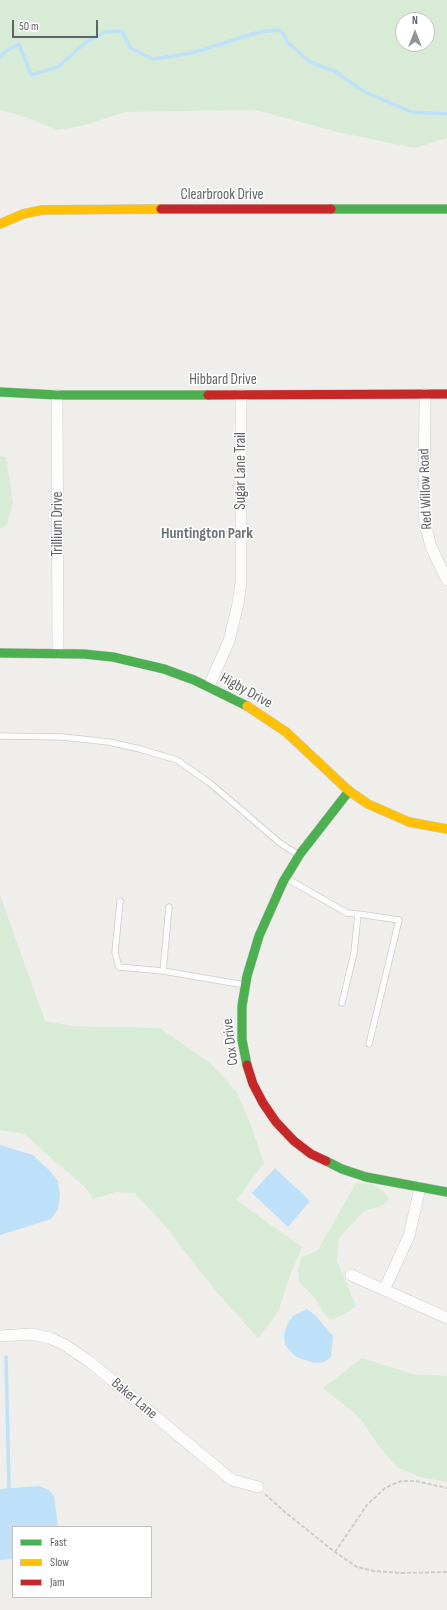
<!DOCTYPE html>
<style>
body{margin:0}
#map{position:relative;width:447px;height:1610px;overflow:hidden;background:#efeeea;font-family:"Sofia Sans Condensed",sans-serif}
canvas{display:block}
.legend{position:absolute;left:12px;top:1526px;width:140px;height:72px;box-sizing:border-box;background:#fff;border:1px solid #bfc1c3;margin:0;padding:5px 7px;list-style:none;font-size:12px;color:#5f6368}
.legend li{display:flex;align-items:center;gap:8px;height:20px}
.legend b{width:20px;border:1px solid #bfc1c3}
.north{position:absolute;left:395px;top:12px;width:40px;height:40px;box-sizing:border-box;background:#fff;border:1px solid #bfc1c3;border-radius:50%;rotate:0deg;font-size:11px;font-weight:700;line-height:16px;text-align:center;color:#5f6368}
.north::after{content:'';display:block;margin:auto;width:14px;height:18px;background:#919496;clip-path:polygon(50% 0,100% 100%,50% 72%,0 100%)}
.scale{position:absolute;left:12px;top:20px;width:86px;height:18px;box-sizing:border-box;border:2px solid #5f6368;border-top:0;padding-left:5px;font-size:12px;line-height:14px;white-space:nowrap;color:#5f6368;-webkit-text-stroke:3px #fff;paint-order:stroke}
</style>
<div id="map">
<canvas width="447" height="1610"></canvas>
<ul class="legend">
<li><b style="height:5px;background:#4caf50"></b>Fast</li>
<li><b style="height:5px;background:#ffc107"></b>Slow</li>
<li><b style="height:5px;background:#c62828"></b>Jam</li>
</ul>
<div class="north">N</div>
<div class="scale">50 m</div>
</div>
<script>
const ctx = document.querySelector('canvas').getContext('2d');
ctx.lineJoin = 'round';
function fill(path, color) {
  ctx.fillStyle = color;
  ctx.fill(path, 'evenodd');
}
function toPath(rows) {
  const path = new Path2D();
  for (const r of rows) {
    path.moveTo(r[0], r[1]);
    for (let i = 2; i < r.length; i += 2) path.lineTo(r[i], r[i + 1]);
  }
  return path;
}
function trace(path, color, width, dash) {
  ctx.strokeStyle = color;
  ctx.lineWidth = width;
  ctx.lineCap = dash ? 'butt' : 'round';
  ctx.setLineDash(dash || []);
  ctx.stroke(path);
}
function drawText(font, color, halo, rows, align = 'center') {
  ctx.font = font + ' "Sofia Sans Condensed",sans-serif';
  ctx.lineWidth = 3;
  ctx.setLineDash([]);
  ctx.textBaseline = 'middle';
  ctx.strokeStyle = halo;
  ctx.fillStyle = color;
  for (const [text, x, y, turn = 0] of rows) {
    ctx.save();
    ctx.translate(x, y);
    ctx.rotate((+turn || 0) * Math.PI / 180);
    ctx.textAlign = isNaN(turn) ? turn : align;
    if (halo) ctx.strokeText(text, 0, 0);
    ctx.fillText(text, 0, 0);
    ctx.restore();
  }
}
const green = toPath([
 [0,0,447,0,447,138,415,148,342,133,255,110,125,112,85,125,58,130,25,117,0,110],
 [403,20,427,20,427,44,403,44],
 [0,456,6,457,13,503,6,526,0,528],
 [0,895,45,1021,72,1026,160,1028,210,1063,237,1092,250,1123,264,1163,236,1200,302,1247,289,1278,278,1312,258,1338,215,1290,165,1226,135,1193,116,1192,93,1199,86,1188,24,1134,0,1130],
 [356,1183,371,1184,383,1191,389,1200,381,1206,364,1211,339,1238,337,1261,356,1306,346,1313,331,1320,324,1314,315,1298,299,1282,298,1269,302,1257,318,1250],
 [362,1358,412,1374,447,1376,447,1482,420,1477,397,1467,379,1446,359,1417,323,1388]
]);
const water = toPath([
 [0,1145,33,1155,51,1172,58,1181,60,1195,58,1209,51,1219,0,1235],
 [275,1168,310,1201,288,1227,252,1193],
 [307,1309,316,1316,333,1336,331,1357,324,1362,314,1363,296,1357,285,1345,284,1334,288,1323,293,1316],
 [40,1486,50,1491,54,1496,58,1527,13,1527,13,1559,0,1560,0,1489]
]);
const stream = toPath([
 [0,57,6,51,19,44,31,75,58,67,86,42,105,32,122,31,130,48,153,59,192,53,259,32,279,30,285,36,287,42,310,62,334,71,363,91,411,112,447,114],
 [6,1357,9,1488]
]);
const path = toPath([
 [265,1494,286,1513,335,1552,357,1567,374,1571,402,1573,447,1572],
 [335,1552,367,1505,385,1488,401,1481,416,1481,447,1488]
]);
const lane = toPath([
 [0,736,62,737,109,742,140,749,177,760,211,784,280,843,297,854],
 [286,878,347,913,358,914,354,953,342,1003],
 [120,901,115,953,119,967,163,971,245,985],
 [358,914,399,920,369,1044],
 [163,971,169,907]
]);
const street = toPath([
 [425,394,424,509,425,523,431,547,447,580],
 [57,395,58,653],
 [209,686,229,641,238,604,241,581,241,395],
 [351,1275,447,1318],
 [384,1290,409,1236,420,1188],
 [0,1336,31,1334,50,1338,65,1345,90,1362,232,1480,258,1487]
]);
const fast = toPath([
 [331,209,447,209],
 [0,392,57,395,208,395],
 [0,653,84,654,113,657,164,669,194,680,247,706],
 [247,1065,242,1040,242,1006,247,976,259,936,283,882,300,854,349,791],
 [326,1161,342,1169,366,1177,447,1192]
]);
const slow = toPath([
 [0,224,23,214,42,210,161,209],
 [247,706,286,732,349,791,368,804,409,822,447,829]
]);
const jam = toPath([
 [161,209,331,209],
 [208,395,447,394],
 [247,1065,253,1084,263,1103,276,1122,294,1141,311,1154,326,1161]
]);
const streetNames = [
 ["Clearbrook Drive",222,195],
 ["Hibbard Drive",223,380],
 ["Sugar Lane Trail",241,471,-90],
 ["Red Willow Road",426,489,-92],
 ["Trillium Drive",58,524,-90],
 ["Higby Drive",246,691,29],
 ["Cox Drive",231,1042,-97],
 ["Baker Lane",134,1399,40]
];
const neighbourhoodNames = [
 ["Huntington Park",207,534]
];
fill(green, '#d8ebd6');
fill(water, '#bfe0f9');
trace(stream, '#bfe0f9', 3.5);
trace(lane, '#cbcccc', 7);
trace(street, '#cbcccc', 12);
trace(fast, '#cacacb', 10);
trace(slow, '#cacacb', 10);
trace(jam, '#cacacb', 10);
trace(path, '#cacfcc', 2, [4, 2]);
trace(lane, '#fdfcfc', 5.5);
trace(street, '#fdfcfc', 11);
trace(fast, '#4caf50', 9);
trace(slow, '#ffc107', 9);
trace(jam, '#c62828', 9);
drawText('15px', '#5f6368', '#fff', streetNames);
drawText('bold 16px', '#70757a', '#fff', neighbourhoodNames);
</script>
